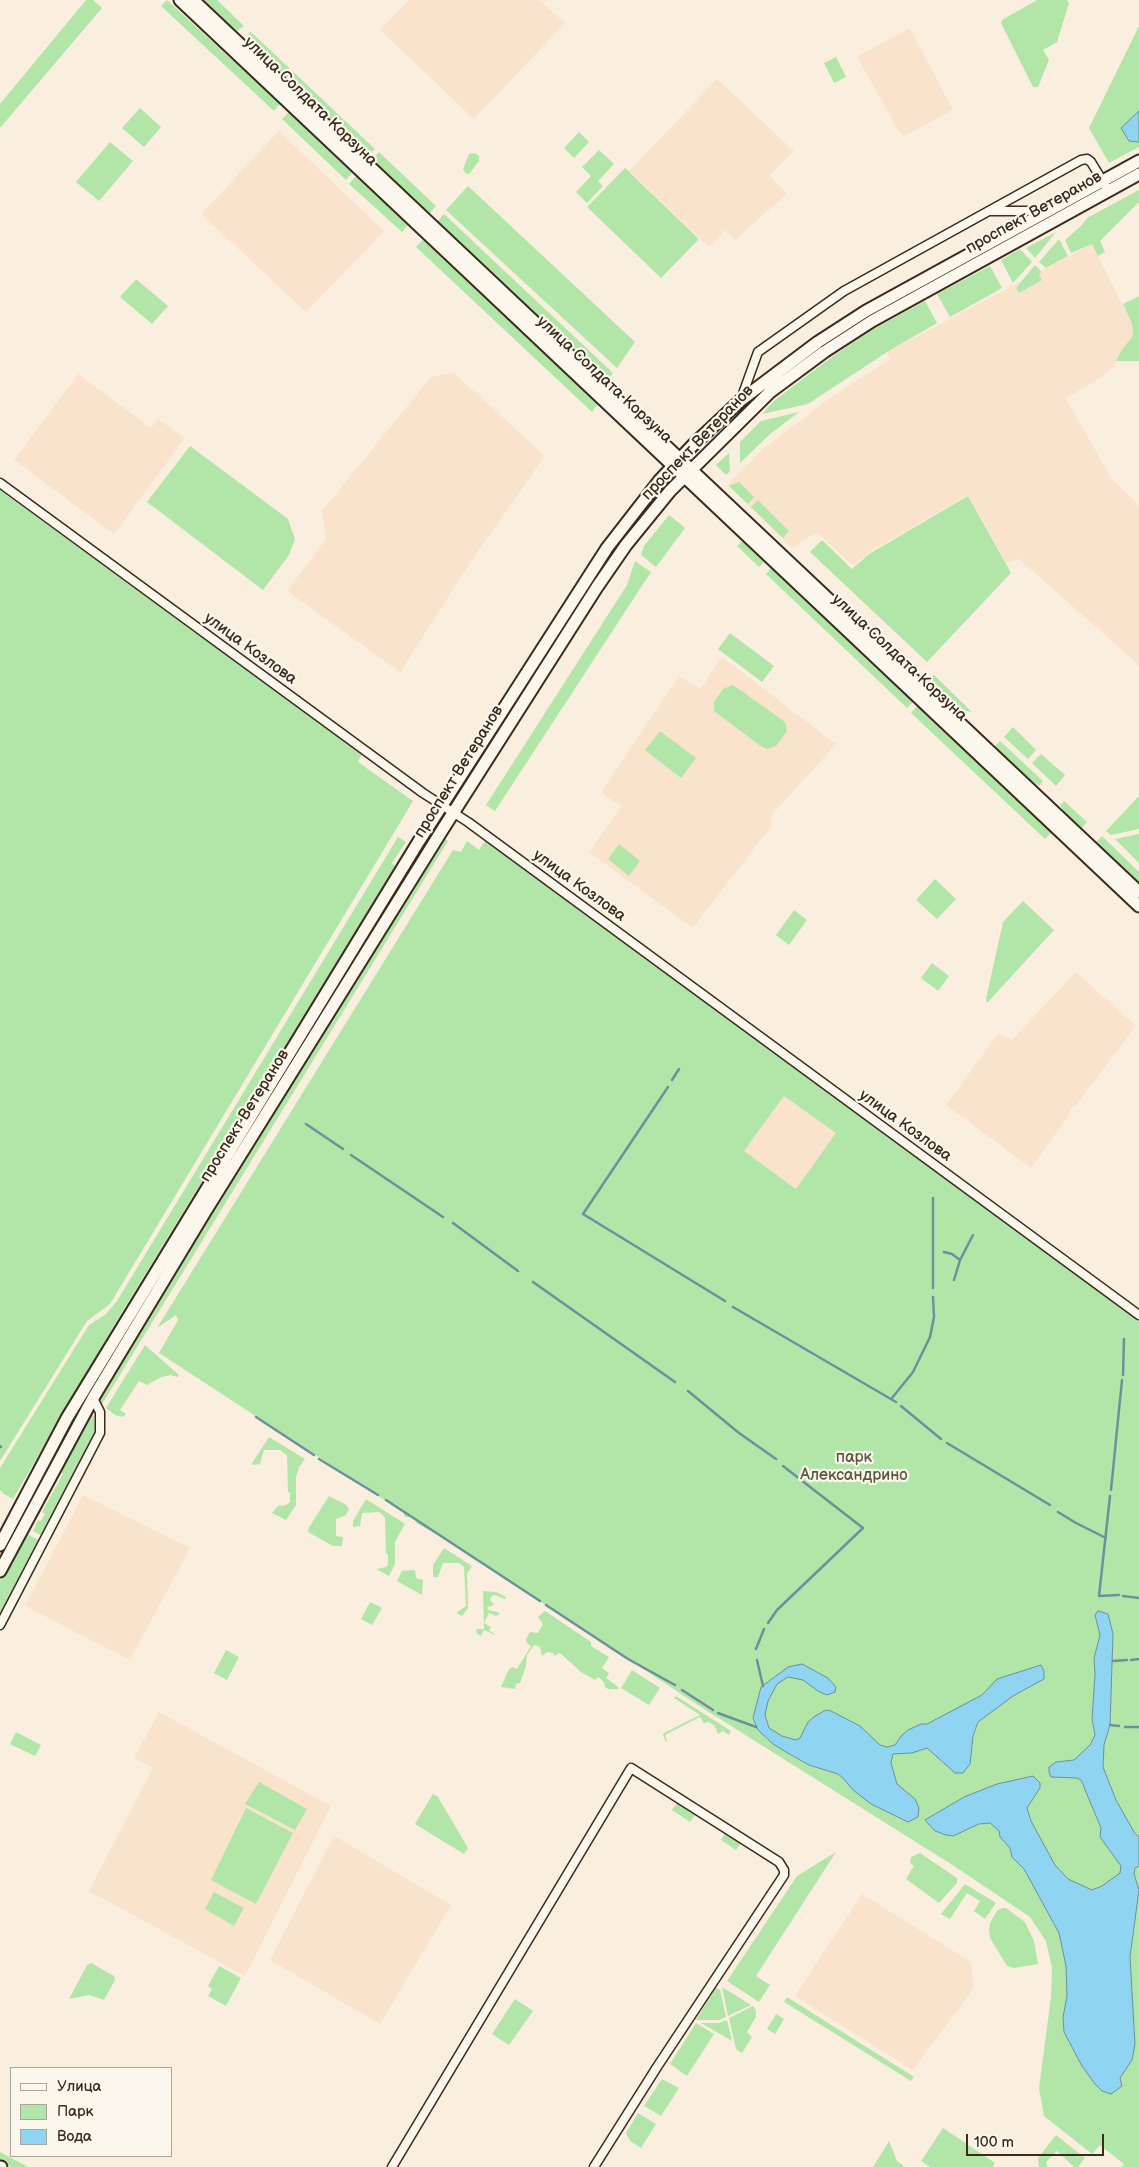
<!DOCTYPE html>
<meta charset="utf-8">
<style>
body{margin:0}
#map{position:relative;width:1139px;height:2167px;overflow:hidden;background:#faeede;font-family:"Balsamiq Sans",sans-serif}
canvas{display:block}
.legend{position:absolute;left:10px;top:2067px;width:162px;height:90px;box-sizing:border-box;background:#fbf7ec;border:1px solid #aea59a;margin:0;padding:6px 9px;list-style:none;font-size:15px;color:#3b2a1e}
.legend li{display:flex;align-items:center;gap:10px;height:25px}
.legend b{width:25px;border:1px solid #aea59a}
.scale{position:absolute;left:966px;top:2134px;width:138px;height:22px;box-sizing:border-box;border:2px solid #3b2a1e;border-top:0;padding-left:6px;font-size:15px;line-height:18px;white-space:nowrap;color:#3b2a1e;-webkit-text-stroke:4px #fbf7ec;paint-order:stroke}
</style>
<div id="map">
<canvas width="1139" height="2167"></canvas>
<ul class="legend">
<li><b style="height:6px;background:#fbf7ec"></b>Улица</li>
<li><b style="height:14px;background:#b2e6a8"></b>Парк</li>
<li><b style="height:14px;background:#8fd4f1"></b>Вода</li>
</ul>
<div class="scale">100 m</div>
</div>
<script>
const ctx = document.querySelector('canvas').getContext('2d');
ctx.lineJoin = 'round';
function fill(path, color) {
  ctx.fillStyle = color;
  ctx.fill(path, 'evenodd');
}
function toPath(rows) {
  const path = new Path2D();
  for (const r of rows) {
    path.moveTo(r[0], r[1]);
    for (let i = 2; i < r.length; i += 2) path.lineTo(r[i], r[i + 1]);
  }
  return path;
}
function trace(path, color, width, dash) {
  ctx.strokeStyle = color;
  ctx.lineWidth = width;
  ctx.lineCap = dash ? 'butt' : 'round';
  ctx.setLineDash(dash || []);
  ctx.stroke(path);
}
function drawText(font, color, halo, rows, align = 'center') {
  ctx.font = font + ' "Balsamiq Sans",sans-serif';
  ctx.lineWidth = 4.5;
  ctx.setLineDash([]);
  ctx.textBaseline = 'middle';
  ctx.strokeStyle = halo;
  ctx.fillStyle = color;
  for (const [text, x, y, turn = 0] of rows) {
    ctx.save();
    ctx.translate(x, y);
    ctx.rotate((+turn || 0) * Math.PI / 180);
    ctx.textAlign = isNaN(turn) ? turn : align;
    if (halo) ctx.strokeText(text, 0, 0);
    ctx.fillText(text, 0, 0);
    ctx.restore();
  }
}
const built = toPath([
 [409,0,539,0,565,23,474,119,380,30],
 [910,28,953,110,904,136,900,133,857,57],
 [717,79,794,151,770,175,787,194,735,240,725,230,709,247,629,171],
 [279,131,384,231,306,312,201,214],
 [1092,244,1132,324,1133,336,1110,370,1100,378,1066,398,1111,478,1139,505,1139,665,1019,559,1006,563,968,495,868,553,853,566,817,532,792,548,727,485,763,449,827,400,890,359,887,352],
 [454,373,545,456,472,560,400,672,287,591,326,539,322,511,431,377],
 [78,374,151,428,158,419,185,438,114,534,14,460],
 [722,657,836,744,770,817,772,825,693,928,589,852,621,807,601,792,679,676,700,689],
 [1076,972,1136,1026,1077,1104,1071,1109,1067,1118,1031,1168,946,1105,998,1034,1012,1040],
 [784,1096,837,1133,796,1189,744,1151],
 [83,1495,190,1548,130,1660,25,1606],
 [159,1712,331,1806,245,1976,89,1891,153,1768,134,1758],
 [334,1836,451,1905,380,2024,270,1960],
 [862,1894,971,1962,974,1988,913,2070,795,1996]
]);
const green = toPath([
 [86,0,93,0,102,8,0,128,0,104],
 [167,0,280,104,274,111,161,6],
 [201,0,217,0,244,26,235,32],
 [1037,0,1067,0,1069,3,1057,42,1043,50,1049,60,1038,87,1033,87,1001,23,1002,20],
 [1139,26,1139,147,1109,163,1089,128],
 [250,31,375,149,368,156,245,42],
 [836,57,846,77,834,83,824,63],
 [140,108,161,127,144,147,122,128],
 [289,112,352,173,346,180,282,119],
 [579,132,589,142,574,158,564,148],
 [110,142,133,161,99,201,76,182],
 [599,150,614,164,598,181,603,186,587,203,576,192,591,176,582,167],
 [379,152,436,206,429,214,372,160],
 [475,153,479,156,479,161,469,174,465,173,463,169,469,154],
 [625,168,699,239,661,278,587,207],
 [356,176,408,225,402,232,349,184],
 [468,186,635,342,617,368,446,210],
 [1139,190,1139,202,1100,241,1105,252,1098,256,1092,244,1071,253,1065,240,1082,225,1087,218],
 [444,214,613,373,606,382,437,222],
 [1056,232,1035,258,1026,248],
 [1059,239,1068,256,1046,268,1039,262],
 [423,240,598,404,592,412,416,247],
 [1020,249,1032,262,1013,283,1001,260],
 [1035,265,1041,271,1039,275,1042,280,1019,293,1016,288],
 [990,266,1002,288,950,317,937,294],
 [136,279,168,306,152,324,120,297],
 [1139,296,1139,361,1116,361,1121,351,1133,336,1132,324,1123,304],
 [925,301,937,323,887,352,808,404,762,414,775,400,829,359,875,328],
 [799,412,769,435,740,463,740,442,761,421],
 [190,446,288,519,295,539,289,555,263,590,147,502],
 [729,453,730,471,726,475,716,465],
 [739,482,754,497,748,504,729,486],
 [0,490,362,754,358,762,413,801,110,1304,87,1321,0,1461],
 [968,496,1011,573,927,662,810,552,822,540,852,569,869,554],
 [758,500,789,531,783,538,751,507],
 [669,515,685,528,656,567,641,555,644,546],
 [742,541,764,562,759,567,737,546],
 [635,561,651,572,495,811,486,805,627,585],
 [771,568,914,701,907,708,766,574],
 [730,633,774,666,762,682,718,649],
 [934,675,972,712,961,710,928,679],
 [733,685,785,722,787,731,776,746,767,749,762,747,714,711,714,702,723,689],
 [918,705,1052,832,1045,839,911,713],
 [1013,727,1036,750,1028,759,1004,737],
 [660,731,696,758,681,778,645,750],
 [1000,741,1043,781,1039,786,1018,772,993,748],
 [1041,754,1065,775,1056,786,1032,763],
 [1139,796,1139,829,1111,835,1106,831],
 [1064,801,1087,822,1080,830,1070,820,1060,805],
 [1139,834,1139,863,1115,839],
 [1102,836,1139,872,1139,885,1095,843],
 [398,837,406,842,392,863,395,866,122,1312,13,1499,4,1494,0,1490,0,1468,89,1325,106,1314,117,1301],
 [443,837,448,841,102,1404,100,1399,101,1393],
 [467,841,479,850,485,841,1139,1321,1139,2167,1122,2167,1124,2164,1100,2145,1092,2154,1044,2116,1039,2088,1051,1997,1052,1968,1046,1941,1030,1917,954,1866,704,1709,442,1537,416,1523,417,1521,410,1517,405,1517,403,1512,159,1353,178,1320,176,1315,157,1328,453,850,461,852],
 [784,1096,836,1133,796,1189,744,1151],
 [619,844,640,861,629,876,608,859],
 [935,879,956,899,937,919,916,900],
 [1023,901,1054,930,987,1003,986,999,1003,922],
 [794,910,807,920,789,945,776,935],
 [932,963,949,976,938,991,921,978],
 [145,1345,179,1375,177,1377,171,1375,161,1377,147,1385,139,1381,120,1410,126,1414,123,1417,115,1415,106,1408],
 [90,1414,94,1416,95,1429,93,1438,42,1536,33,1531,38,1520,41,1521,45,1514,42,1512,63,1474,59,1471],
 [269,1437,305,1459,299,1467,296,1477,296,1505,286,1520,272,1513,278,1506,286,1505,290,1502,290,1493,288,1492,287,1455,280,1450,264,1450,260,1464,253,1465,252,1463],
 [329,1496,345,1504,349,1509,346,1515,336,1519,336,1536,343,1537,342,1546,333,1546,308,1532,308,1529],
 [366,1499,405,1524,395,1542,395,1564,389,1576,376,1569,386,1567,388,1564,388,1554,386,1554,385,1517,379,1512,362,1513,360,1526,353,1527,353,1521],
 [25,1533,39,1540,0,1615,0,1581],
 [444,1548,472,1566,467,1574,468,1608,462,1616,456,1613,466,1606,464,1567,459,1563,443,1563,438,1577,433,1577,433,1565],
 [415,1570,416,1578,423,1580,422,1595,397,1581,402,1571],
 [483,1591,496,1592,506,1597,505,1599,495,1595,492,1596,490,1600,494,1605,487,1607,488,1610,498,1612,500,1614,496,1616,489,1613,484,1623,491,1627,489,1630,497,1636,484,1630,481,1636,477,1634,476,1629,484,1629],
 [370,1602,382,1608,372,1625,361,1619],
 [545,1611,591,1642,591,1646,609,1657,602,1668,609,1673,606,1678,617,1686,619,1689,608,1689,605,1687,604,1682,598,1677,595,1680,581,1672,560,1653,554,1656,553,1653,547,1652,542,1656,540,1647,534,1645,527,1655,526,1666,520,1683,516,1684,515,1689,501,1687,509,1669,513,1667,517,1669,531,1646,527,1643,526,1639,530,1632,538,1633,543,1624,538,1617],
 [226,1650,239,1657,227,1680,214,1673],
 [632,1670,660,1688,649,1705,621,1688],
 [676,1696,731,1731,729,1735,723,1731,718,1734,714,1725,708,1722,704,1723,700,1717,665,1735,667,1741,666,1742,663,1735,664,1733,700,1715,674,1698],
 [16,1732,41,1745,35,1756,10,1744],
 [259,1782,307,1809,295,1830,245,1804],
 [433,1794,438,1797,468,1848,464,1854,415,1824],
 [677,1803,695,1815,690,1822,672,1810],
 [246,1808,293,1833,256,1904,211,1880],
 [725,1833,741,1843,736,1850,721,1840],
 [836,1852,756,1976,770,1985,759,2002,727,1981,797,1876],
 [920,1853,957,1878,957,1883,939,1903,906,1879,914,1866,910,1863,911,1857],
 [965,1884,996,1903,985,1919,974,1911,980,1901,967,1893,950,1919,941,1914],
 [214,1892,244,1908,234,1926,205,1909],
 [1002,1908,1006,1908,1025,1922,1034,1941,1038,1964,1014,1968,1007,1966,990,1938,989,1930,990,1923,997,1911],
 [91,1963,114,1976,115,1980,104,2000,89,1995,69,1999,87,1965],
 [219,1966,241,1978,226,2006,208,1996,212,1989,208,1986],
 [722,1987,751,2005,728,2016],
 [716,1988,720,1990,726,2017,719,2020,696,2020],
 [787,1997,914,2077,911,2081,784,2002],
 [515,1999,533,2011,509,2045,492,2034],
 [753,2006,756,2011,756,2017,747,2032,752,2037,742,2053,736,2049,729,2018],
 [776,2014,784,2019,775,2034,767,2029],
 [727,2020,732,2041,701,2023,719,2023],
 [696,2023,714,2034,687,2076,670,2064],
 [662,2079,679,2088,661,2116,644,2106],
 [638,2113,656,2124,641,2148,630,2141,626,2133],
 [943,2128,995,2163,993,2167,930,2167,921,2161],
 [1056,2135,1085,2158,1078,2167,1074,2167,1057,2151,1046,2162,1047,2167,1039,2167,1038,2158],
 [889,2141,897,2161,905,2167,873,2167],
 [0,2152,28,2167,12,2167,0,2160]
]);
const water = toPath([
 [1139,111,1139,142,1129,141,1121,128,1139,111],
 [1098,1611,1108,1614,1113,1634,1110,1725,1104,1745,1103,1767,1116,1800,1134,1832,1139,1837,1139,1866,1135,1868,1134,1874,1139,1890,1130,1957,1135,2044,1132,2060,1120,2078,1122,2086,1111,2094,1102,2091,1095,2084,1082,2066,1064,2032,1063,2017,1067,1996,1066,1966,1059,1933,1024,1869,1012,1857,1010,1848,1000,1837,999,1831,990,1823,979,1824,953,1836,946,1835,935,1831,925,1820,964,1797,997,1784,1033,1776,1040,1783,1040,1788,1027,1808,1031,1821,1055,1865,1068,1879,1092,1890,1102,1886,1120,1873,1121,1866,1100,1837,1101,1828,1081,1780,1077,1778,1051,1777,1049,1772,1049,1767,1056,1762,1074,1760,1090,1745,1095,1735,1092,1719,1095,1674,1094,1658,1100,1635,1095,1615,1098,1611],
 [802,1664,828,1678,836,1687,835,1692,827,1695,818,1691,803,1680,788,1677,777,1684,768,1701,765,1715,769,1728,782,1736,796,1740,800,1738,808,1722,815,1716,826,1710,831,1711,860,1726,880,1745,887,1747,895,1745,902,1735,908,1730,921,1724,927,1724,982,1695,997,1679,1041,1665,1044,1671,1044,1679,1013,1696,978,1722,973,1736,970,1764,963,1773,955,1773,927,1748,912,1753,893,1754,891,1763,897,1784,915,1799,919,1808,918,1817,908,1822,871,1804,853,1790,843,1778,838,1774,809,1765,786,1752,773,1744,758,1730,753,1718,761,1687,788,1667,802,1664]
]);
const stream = toPath([
 [672,1080,679,1069],
 [668,1087,583,1214,725,1301],
 [306,1124,343,1149],
 [351,1155,443,1217],
 [453,1223,518,1271],
 [944,1252,952,1254,960,1260,973,1235],
 [954,1280,960,1260],
 [533,1282,675,1382],
 [933,1288,933,1198],
 [733,1307,896,1402],
 [1123,1375,1124,1339],
 [688,1391,739,1433,776,1459],
 [892,1398,913,1372,930,1337,934,1317,933,1297],
 [901,1406,941,1439],
 [256,1417,314,1455],
 [947,1443,1050,1505],
 [0,1446,1,1447],
 [319,1459,378,1495],
 [1111,1490,1122,1380],
 [1110,1496,1099,1596,1119,1595],
 [386,1500,540,1601],
 [1058,1512,1076,1523,1106,1538],
 [1123,1596,1139,1598],
 [546,1605,628,1659,675,1685],
 [768,1623,777,1610,863,1528,783,1466],
 [756,1649,764,1629],
 [757,1660,763,1686],
 [1131,1660,1139,1659],
 [1113,1661,1127,1660],
 [682,1690,713,1710],
 [718,1713,756,1727],
 [1110,1725,1119,1726],
 [1125,1727,1139,1727]
]);
const street = toPath([
 [991,211,1044,211],
 [741,399,758,352,844,291,1081,160,1087,159,1091,162,1105,185],
 [0,483,423,793,468,822,1139,1315],
 [0,1625,100,1433,100,1412,93,1398],
 [392,2167,631,1768,779,1862,784,1870,784,1875,657,2067,594,2167]
]);
const secondary = toPath([
 [180,0,1139,906],
 [193,0,1139,892],
 [0,1545,67,1418,419,841,607,548,659,481,694,444,741,400,818,342,866,311,1139,161],
 [0,1571,93,1398,205,1212,441,832,597,587,626,545,670,491,770,392,824,352,872,321,1139,174],
 [0,2167,1,2167]
]);
const streetNames = [
 ["улица Солдата Корзуна",310,102,44],
 ["проспект Ветеранов",1034,213,-29],
 ["улица Солдата Корзуна",604,380,43],
 ["проспект Ветеранов",698,443,-46],
 ["улица Козлова",250,649,36],
 ["улица Солдата Корзуна",899,658,43],
 ["проспект Ветеранов",459,772,-58],
 ["улица Козлова",579,886,36],
 ["проспект Ветеранов",245,1116,-58],
 ["улица Козлова",905,1126,36]
];
const parkNames = [
 ["парк",854,1458],
 ["Александрино",854,1476]
];
fill(built, '#f9e3cd');
fill(green, '#b2e6a8');
fill(water, '#8fd4f1');
trace(water, '#6d909d', 1);
trace(stream, '#6d909d', 2.5);
trace(street, '#3b2a1e', 11);
trace(secondary, '#3b2a1e', 15);
trace(street, '#fbf7ec', 8);
trace(secondary, '#fbf7ec', 11);
drawText('16px', '#3b2a1e', '#fbf7ec', streetNames);
drawText('16px', '#595940', '#fbf7ec', parkNames);
</script>
